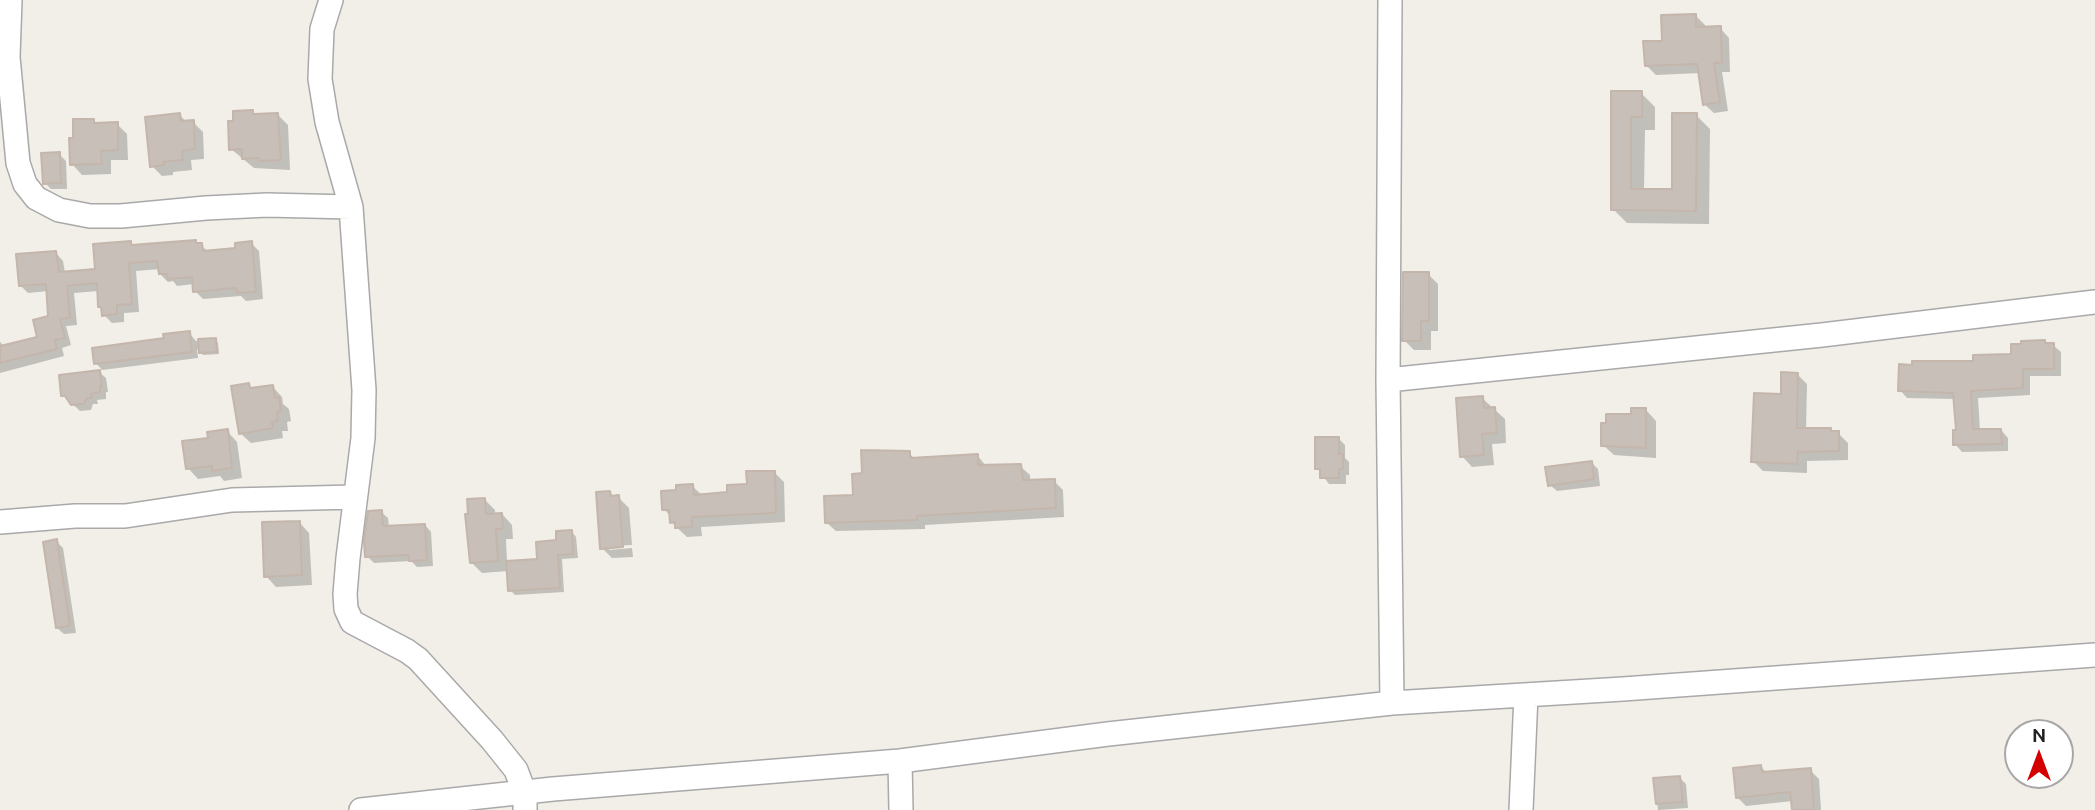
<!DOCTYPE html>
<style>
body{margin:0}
#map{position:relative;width:2095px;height:810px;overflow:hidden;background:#f2efe9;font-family:Ubuntu,sans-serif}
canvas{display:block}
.north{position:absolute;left:2004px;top:719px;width:70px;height:70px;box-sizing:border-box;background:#fff;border:2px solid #a7a7a7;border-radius:50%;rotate:0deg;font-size:19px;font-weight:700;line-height:28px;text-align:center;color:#222}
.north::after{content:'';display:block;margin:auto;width:24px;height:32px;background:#d40000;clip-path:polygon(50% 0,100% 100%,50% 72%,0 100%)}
</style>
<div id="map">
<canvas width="2095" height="810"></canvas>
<div class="north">N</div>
</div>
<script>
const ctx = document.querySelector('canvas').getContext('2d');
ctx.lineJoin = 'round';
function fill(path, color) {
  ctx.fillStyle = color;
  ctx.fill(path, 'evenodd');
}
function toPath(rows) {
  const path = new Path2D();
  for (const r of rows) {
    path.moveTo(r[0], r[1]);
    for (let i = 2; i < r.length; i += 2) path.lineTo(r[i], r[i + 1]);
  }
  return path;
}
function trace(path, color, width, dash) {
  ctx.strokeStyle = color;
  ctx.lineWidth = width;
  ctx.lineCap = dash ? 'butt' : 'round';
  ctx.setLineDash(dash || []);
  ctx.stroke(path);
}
const shadow = toPath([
 [1695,15,1705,25,1705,29,1720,28,1729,38,1730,72,1722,72,1728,111,1714,113,1704,104,1700,73,1656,75,1646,65,1663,42],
 [1613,93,1641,93,1655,107,1655,130,1645,130,1644,190,1674,190,1696,115,1710,129,1709,224,1627,223,1613,209],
 [252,112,255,116,278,115,288,125,290,170,254,168,231,149],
 [179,115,187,122,193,122,203,132,204,159,191,160,192,170,173,172,173,175,162,176,152,166],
 [93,120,97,125,117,124,127,134,128,160,111,160,111,174,82,175,72,164],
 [59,154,66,161,67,189,51,189,44,182],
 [196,242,209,252,237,249,251,243,259,251,263,299,246,301,241,296,203,299,195,291,194,284,177,286,173,281,168,282,160,274,160,269,136,271,139,312,124,313,124,322,112,323,104,315,99,291,74,293,77,325,66,326,71,345,62,348,64,356,0,373,0,342,5,347,39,338,50,317,48,291,28,293,20,285,56,253,63,261,65,273,97,270,130,243,134,247],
 [1428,274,1438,284,1438,331,1431,331,1431,350,1414,350,1404,340],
 [189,333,196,341,215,340,218,343,219,354,203,355,197,349,198,358,102,370,96,363],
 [2045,342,2047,345,2053,345,2061,352,2061,376,2030,376,2030,395,1978,398,1980,431,2001,430,2008,438,2008,451,1962,452,1955,444,1957,431,1956,399,1907,398,1900,390,1975,363,2013,355],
 [99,372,106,378,108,392,106,392,106,399,97,400,98,404,93,404,91,410,80,411,63,395],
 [1797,374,1807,384,1806,430,1830,430,1833,433,1838,433,1848,443,1848,460,1807,461,1807,473,1763,471,1753,461,1782,395],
 [248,385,253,389,272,386,282,397,283,404,289,409,291,421,287,422,288,431,282,431,283,438,251,443,240,433],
 [1482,398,1505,419,1506,443,1492,444,1494,465,1472,467,1462,456],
 [1646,410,1656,421,1656,458,1614,455,1603,445,1633,416],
 [227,431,237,442,242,478,224,481,220,476,198,479,188,468,210,439],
 [1339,439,1345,445,1345,458,1349,462,1349,475,1346,475,1346,484,1329,484,1317,468],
 [909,453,915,459,977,455,986,466,1020,466,1030,475,1030,482,1054,481,1063,490,1064,517,925,525,925,529,836,531,826,522,855,496,864,475],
 [1591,462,1598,469,1600,486,1557,491,1550,485],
 [774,472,784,482,785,522,701,527,702,536,687,537,671,522,671,517,664,509,678,491,692,486,703,496,729,494],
 [610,493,614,497,618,497,629,508,632,545,609,546,609,550,632,548,633,557,612,558,602,548],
 [485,500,495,510,495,515,502,514,512,525,513,539,506,539,507,563,539,561,572,532,576,537,578,558,562,559,564,592,515,595,510,590,508,571,482,573,471,562],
 [381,512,388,518,389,527,425,525,431,532,433,566,417,567,411,561,374,563,367,556],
 [299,522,309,533,312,585,276,587,266,576],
 [56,541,63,548,76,633,64,634,57,628],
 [1761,767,1767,773,1810,770,1819,779,1821,810,1794,810,1793,801,1746,806,1737,797],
 [1655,778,1680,778,1686,784,1688,808,1658,810]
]);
const building = toPath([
 [1696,14,1696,27,1721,26,1722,63,1714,63,1720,102,1703,105,1697,64,1645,66,1643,41,1662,41,1661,15,1696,14],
 [1611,91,1642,91,1642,117,1631,117,1631,189,1672,189,1672,113,1697,113,1696,211,1611,210,1611,91],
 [253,110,253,114,278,113,281,160,260,161,259,158,242,159,242,149,229,150,228,121,233,121,233,111,253,110],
 [180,113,181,121,194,120,195,149,182,151,183,160,163,162,164,165,150,167,145,117,180,113],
 [73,119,94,119,94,123,118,122,118,150,101,151,102,164,70,165,69,138,73,138,73,119],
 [60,152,61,183,43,184,41,153,60,152],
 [196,240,196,243,202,243,203,251,235,248,235,243,252,241,256,292,237,293,236,288,193,292,192,277,168,279,167,274,159,274,157,261,129,263,132,304,117,305,117,314,102,316,101,307,98,307,97,283,67,286,70,318,60,319,65,338,55,340,57,349,0,363,0,346,37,337,33,320,48,316,46,284,19,286,16,254,56,251,59,272,95,269,93,244,131,241,131,245,196,240],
 [1403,272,1429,272,1429,321,1421,321,1421,341,1402,341,1403,272],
 [190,331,192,352,94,364,92,348,164,338,163,334,190,331],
 [216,338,217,352,199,353,198,339,216,338],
 [2045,340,2045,343,2054,343,2054,369,2023,369,2023,388,1971,391,1973,429,2001,429,2002,444,1953,445,1953,430,1956,430,1953,393,1898,391,1899,364,1912,365,1912,361,1973,361,1973,355,2011,354,2011,344,2021,344,2021,341,2045,340],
 [100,370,102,386,100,386,100,392,91,394,92,398,87,398,84,404,71,405,65,396,61,396,59,375,100,370],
 [1781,372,1798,373,1797,428,1831,428,1831,431,1839,431,1839,451,1798,452,1797,464,1751,462,1754,393,1781,394,1781,372],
 [249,383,250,388,273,385,275,398,279,397,281,411,277,412,278,421,272,422,273,428,239,434,231,386,249,383],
 [1483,396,1484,408,1495,407,1497,433,1482,434,1484,455,1460,457,1456,398,1483,396],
 [1631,408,1646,408,1646,448,1601,446,1601,423,1606,423,1606,414,1631,414,1631,408],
 [228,429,232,468,212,471,212,466,186,469,182,441,208,438,207,432,228,429],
 [1315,437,1339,437,1339,454,1343,454,1343,469,1339,469,1339,478,1320,478,1320,469,1315,469,1315,437],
 [861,450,910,451,910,458,978,454,978,465,1021,464,1023,480,1055,479,1056,508,917,516,917,520,825,523,824,496,853,495,852,474,862,473,861,450],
 [1592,461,1594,479,1548,486,1545,467,1592,461],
 [746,471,775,471,776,513,692,517,692,527,675,528,675,522,670,523,669,510,662,510,661,491,676,490,676,485,693,484,694,495,727,492,727,485,747,484,746,471],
 [610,491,611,496,619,495,623,547,600,549,596,492,610,491],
 [485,498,486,514,502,513,503,529,496,529,498,561,470,563,465,514,468,514,467,499,485,498],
 [382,510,383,526,425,524,427,560,409,561,408,555,365,557,364,541,368,511,382,510],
 [300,521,302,575,264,577,262,522,300,521],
 [572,530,573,554,558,555,560,588,508,591,506,561,537,559,536,542,556,540,556,531,572,530],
 [57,539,70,626,56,628,43,542,57,539],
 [1761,765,1762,772,1811,768,1814,810,1792,810,1790,792,1736,798,1733,768,1761,765],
 [1680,776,1683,802,1656,804,1653,778,1680,776]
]);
const minor = toPath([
 [10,0,8,57,18,163,25,184,36,198,59,210,90,216,121,216,206,208,267,205,351,207],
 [331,0,322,29,320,79,327,122,351,207,364,390,363,438,348,558,345,594,346,609,352,622,407,651,418,659,492,740,516,770,525,794,525,810],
 [1390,0,1388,380,1822,335,2095,302],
 [1388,380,1392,703],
 [0,522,75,516,125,516,232,500,354,497],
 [900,761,901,810],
 [361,810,553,789,900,761,1108,734,1392,703,1623,689,2095,655],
 [1521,810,1526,695]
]);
fill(shadow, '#0003');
fill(building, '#c7bfb8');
trace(building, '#c4b6ab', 2);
trace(minor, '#a9a9a9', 26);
trace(minor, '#fff', 23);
</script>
